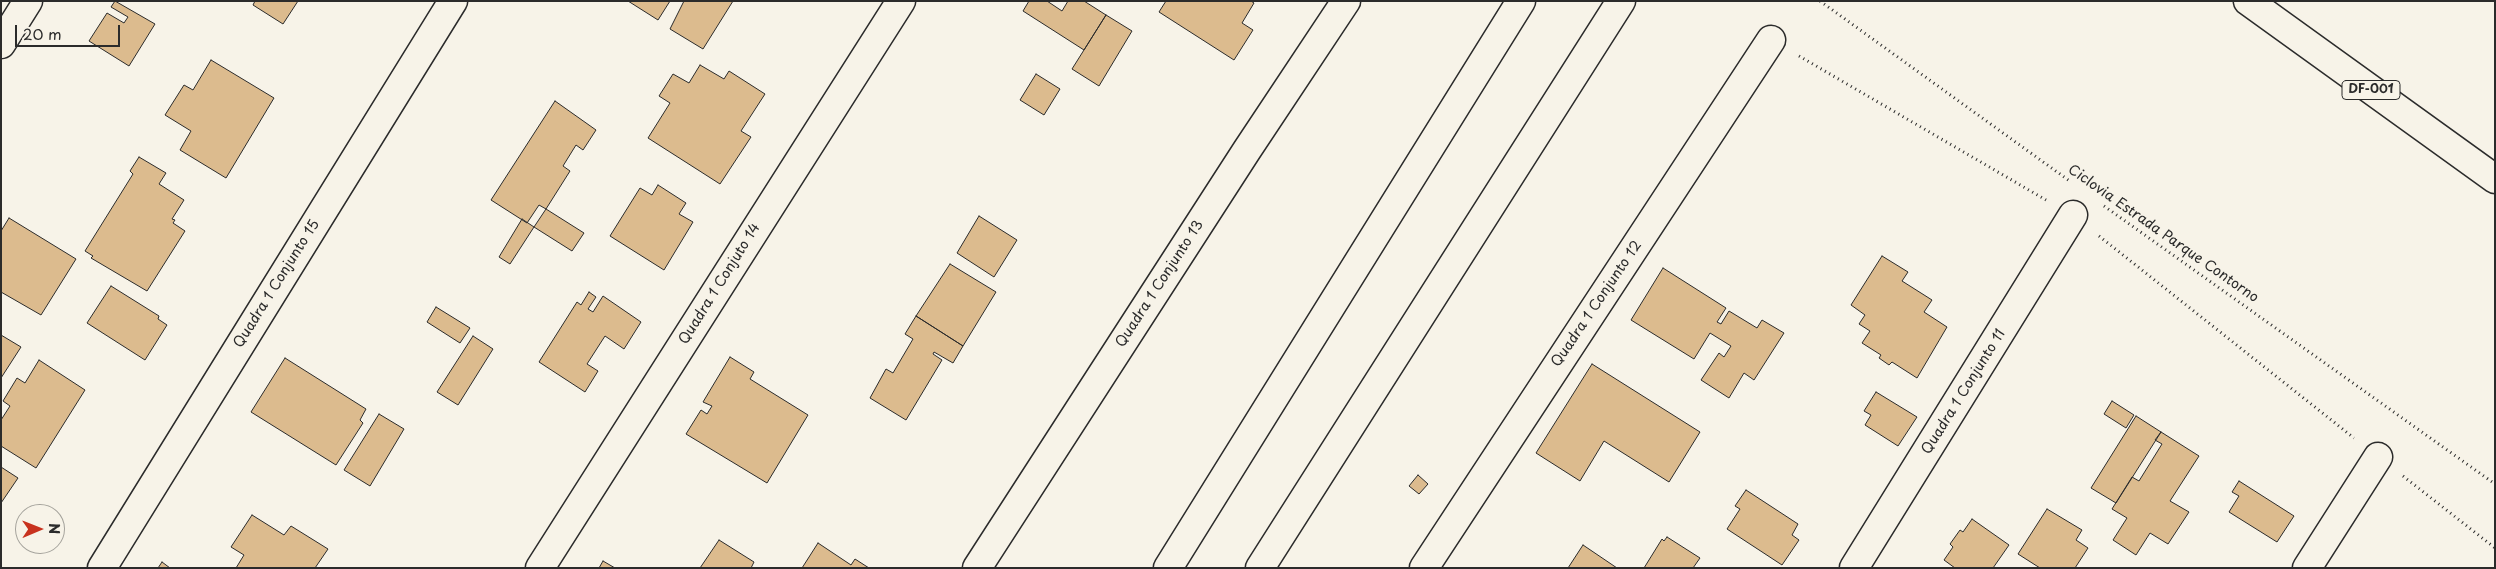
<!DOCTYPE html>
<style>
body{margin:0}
#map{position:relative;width:2496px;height:569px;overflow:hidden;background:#f7f3e8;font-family:"Playpen Sans",sans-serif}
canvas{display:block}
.frame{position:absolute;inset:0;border:2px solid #2b2b2b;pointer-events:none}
.north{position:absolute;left:15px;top:504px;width:50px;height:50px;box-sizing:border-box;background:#f7f3e8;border:1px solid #a5a39c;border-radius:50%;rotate:89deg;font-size:14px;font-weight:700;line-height:20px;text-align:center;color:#2b2b2b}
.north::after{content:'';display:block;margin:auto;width:18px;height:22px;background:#c8321e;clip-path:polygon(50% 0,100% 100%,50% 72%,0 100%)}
.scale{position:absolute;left:15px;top:25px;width:105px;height:22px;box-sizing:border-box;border:2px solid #2b2b2b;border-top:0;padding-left:6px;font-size:15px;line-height:18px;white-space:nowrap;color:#2b2b2b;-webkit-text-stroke:4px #f7f3e8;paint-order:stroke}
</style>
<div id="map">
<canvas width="2496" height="569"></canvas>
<div class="frame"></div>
<div class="north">N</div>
<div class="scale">20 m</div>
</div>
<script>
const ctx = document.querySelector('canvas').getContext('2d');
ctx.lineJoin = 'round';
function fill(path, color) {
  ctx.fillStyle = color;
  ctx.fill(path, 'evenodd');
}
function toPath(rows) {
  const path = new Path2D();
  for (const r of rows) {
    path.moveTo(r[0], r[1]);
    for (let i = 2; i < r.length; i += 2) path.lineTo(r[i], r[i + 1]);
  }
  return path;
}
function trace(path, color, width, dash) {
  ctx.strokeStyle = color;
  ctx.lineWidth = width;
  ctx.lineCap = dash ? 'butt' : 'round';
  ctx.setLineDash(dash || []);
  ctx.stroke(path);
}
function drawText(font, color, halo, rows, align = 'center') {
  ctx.font = font + ' "Playpen Sans",sans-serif';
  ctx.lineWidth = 4;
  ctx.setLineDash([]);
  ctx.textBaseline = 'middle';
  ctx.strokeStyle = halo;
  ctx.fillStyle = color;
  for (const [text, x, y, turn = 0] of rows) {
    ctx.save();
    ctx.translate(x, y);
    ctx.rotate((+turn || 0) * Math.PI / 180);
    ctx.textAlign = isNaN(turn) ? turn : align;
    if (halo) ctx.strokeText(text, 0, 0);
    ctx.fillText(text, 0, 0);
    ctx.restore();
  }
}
const building = toPath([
 [115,1,155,24,129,66,89,41,107,13,124,23,128,17,111,7,115,1],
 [255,1,298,1,283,24,253,5,255,1],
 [628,1,670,1,658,20,628,1],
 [684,1,733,1,703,49,670,29,684,1],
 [1029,1,1047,1,1062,11,1068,1,1084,1,1106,15,1084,50,1023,11,1029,1],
 [1166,1,1251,1,1254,3,1242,23,1253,30,1234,60,1159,12,1166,1],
 [1106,15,1132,31,1099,86,1072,69,1106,15],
 [211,60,274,98,226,178,180,150,191,131,165,115,184,85,193,90,211,60],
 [700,65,724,79,729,71,765,94,741,131,751,137,720,184,648,138,670,103,659,96,673,74,689,83,700,65],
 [1036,74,1060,89,1044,115,1020,100,1036,74],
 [555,101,596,130,583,150,576,145,563,166,570,171,546,209,539,205,527,223,491,200,555,101],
 [139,157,166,173,159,184,184,200,172,219,175,220,173,223,185,231,147,291,91,258,93,256,85,251,133,174,130,171,139,157],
 [658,185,686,203,679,214,693,222,664,270,610,236,640,188,652,195,658,185],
 [546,209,584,233,572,251,534,227,546,209],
 [979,216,1017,240,994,277,957,253,979,216],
 [9,218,76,259,41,315,1,292,1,231,9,218],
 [522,219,534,227,510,264,499,257,522,219],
 [1882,256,1908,272,1902,281,1932,300,1924,312,1947,327,1917,378,1892,362,1889,365,1879,358,1881,355,1862,343,1870,331,1859,324,1865,315,1851,305,1882,256],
 [950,264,996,292,963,346,916,316,950,264],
 [1663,268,1726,308,1717,322,1721,324,1729,311,1757,328,1762,320,1784,333,1754,380,1744,373,1729,398,1701,380,1719,353,1724,357,1731,346,1710,333,1694,359,1631,320,1663,268],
 [111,286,159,316,158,319,167,325,145,360,87,323,111,286],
 [589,292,596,297,588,309,593,312,603,296,641,322,624,349,605,336,587,364,598,371,585,392,539,362,577,302,581,305,589,292],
 [436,307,470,328,460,343,427,322,436,307],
 [916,316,963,346,953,363,934,352,933,354,942,360,906,420,870,398,886,369,893,373,913,339,905,334,916,316],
 [1,335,21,347,1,378,1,335],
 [473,336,493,349,458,405,437,392,473,336],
 [730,357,754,372,750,379,808,415,767,483,686,434,701,410,707,414,712,406,703,402,730,357],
 [285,358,366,409,360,420,363,423,336,465,251,412,285,358],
 [39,360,85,390,36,468,1,446,1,420,10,406,3,401,17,378,25,383,39,360],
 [1592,364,1700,432,1669,482,1604,441,1580,481,1536,453,1592,364],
 [1876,392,1917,417,1898,446,1865,425,1871,415,1864,411,1876,392],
 [2112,401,2134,415,2126,428,2104,414,2112,401],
 [379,414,404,429,370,486,344,470,379,414],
 [2136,416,2161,432,2116,503,2091,488,2136,416],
 [2161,432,2199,456,2170,501,2189,512,2168,544,2150,533,2136,555,2113,540,2127,518,2112,509,2132,477,2139,481,2162,444,2155,440,2161,432],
 [1,467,18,478,1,503,1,467],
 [1418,475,1428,484,1419,494,1409,486,1418,475],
 [2239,481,2294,516,2277,542,2229,512,2239,496,2232,492,2239,481],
 [1746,490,1798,524,1792,535,1799,540,1782,565,1727,529,1740,509,1735,506,1746,490],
 [2047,509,2082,530,2076,540,2088,548,2075,568,2040,568,2018,554,2047,509],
 [252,515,284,535,291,526,328,549,315,568,236,568,244,555,231,547,252,515],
 [1972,519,2009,545,1993,568,1955,568,1944,560,1953,547,1950,544,1960,530,1963,532,1972,519],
 [1667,537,1700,558,1693,568,1644,568,1662,539,1664,541,1667,537],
 [719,540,754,562,751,568,700,568,719,540],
 [818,543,851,565,855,559,869,568,802,568,818,543],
 [1583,545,1617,568,1568,568,1583,545],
 [603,561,615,568,599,568,603,561],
 [162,562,170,568,158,568,162,562]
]);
const path = toPath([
 [1820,1,2071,182],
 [1799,56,2046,200],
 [2104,206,2495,484],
 [2099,236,2354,438],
 [2403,476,2495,548]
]);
const minor = toPath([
 [1,44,28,1],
 [102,568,453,1],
 [540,568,901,1],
 [977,568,1247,150,1346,1],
 [1168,568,1521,1],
 [1260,568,1621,1],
 [1424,568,1771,40],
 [1854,568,2073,215],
 [2307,568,2378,457]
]);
const major = toPath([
 [2248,1,2495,179]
]);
const shields = [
 [2371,90,58]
];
const shieldNames = [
 ["DF-001",2371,90]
];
const streetNames = [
 ["Ciclovia Estrada Parque Contorno",2163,234,35],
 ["Quadra 1 Conjunto 15",277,284,-58],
 ["Quadra 1 Conjuto 14",720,284,-58],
 ["Quadra 1 Conjunto 13",1160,284,-57],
 ["Quadra 1 Conjunto 12",1597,304,-56],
 ["Quadra 1 Conjunto 11",1964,392,-58]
];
fill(building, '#dcbb8e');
trace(building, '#2b2b2b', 1);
trace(minor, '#2b2b2b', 31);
trace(major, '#2b2b2b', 31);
trace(path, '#2b2b2b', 3, [1, 4]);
trace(minor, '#f7f3e8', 28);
trace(major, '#f7f3e8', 28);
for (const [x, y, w] of shields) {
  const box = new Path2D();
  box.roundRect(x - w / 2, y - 9.5, w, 19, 4);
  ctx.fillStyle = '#f7f3e8';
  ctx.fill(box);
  trace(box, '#2b2b2b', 1);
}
drawText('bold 12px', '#2b2b2b', null, shieldNames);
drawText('14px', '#2b2b2b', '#f7f3e8', streetNames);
</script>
